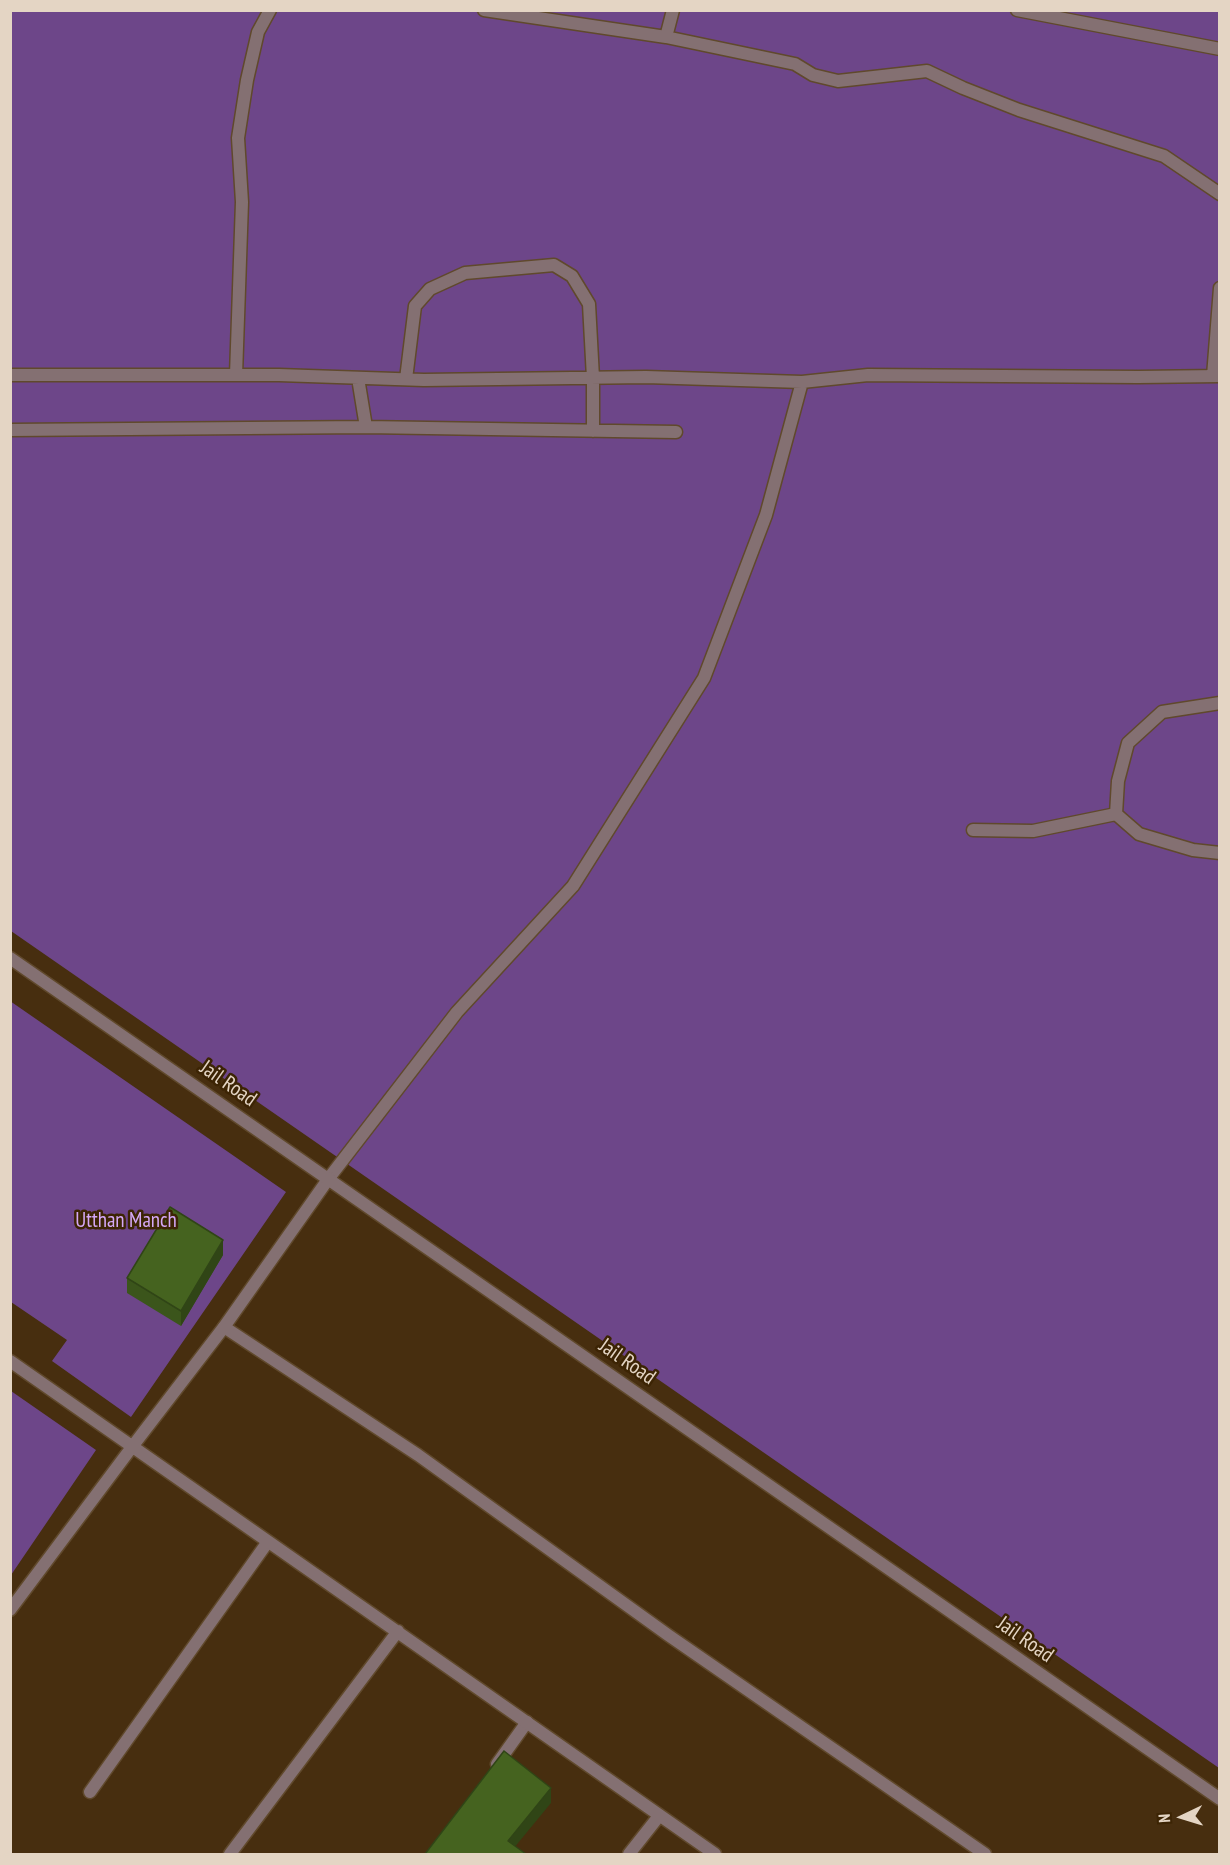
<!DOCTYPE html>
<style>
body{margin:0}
#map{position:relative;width:1230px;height:1865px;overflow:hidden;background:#472e0f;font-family:"PT Sans Narrow",sans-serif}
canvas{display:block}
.frame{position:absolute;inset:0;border:12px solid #e4d5c4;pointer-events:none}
.north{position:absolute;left:1152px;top:1787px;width:60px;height:60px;-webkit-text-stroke:4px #3c2404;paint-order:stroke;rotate:266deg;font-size:16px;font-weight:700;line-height:24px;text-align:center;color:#e4d5c4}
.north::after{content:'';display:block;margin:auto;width:21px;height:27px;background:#e4d5c4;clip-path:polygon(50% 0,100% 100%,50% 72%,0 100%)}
</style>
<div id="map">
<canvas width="1230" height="1865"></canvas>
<div class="frame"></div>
<div class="north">N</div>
</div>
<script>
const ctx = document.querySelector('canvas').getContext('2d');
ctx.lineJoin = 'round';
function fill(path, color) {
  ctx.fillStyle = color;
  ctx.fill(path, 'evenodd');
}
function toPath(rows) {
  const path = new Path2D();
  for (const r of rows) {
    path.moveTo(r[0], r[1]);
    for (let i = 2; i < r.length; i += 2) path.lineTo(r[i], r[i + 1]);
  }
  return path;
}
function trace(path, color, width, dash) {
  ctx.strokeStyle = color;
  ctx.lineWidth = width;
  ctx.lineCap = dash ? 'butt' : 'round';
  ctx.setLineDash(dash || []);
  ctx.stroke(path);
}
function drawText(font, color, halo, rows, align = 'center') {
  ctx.font = font + ' "PT Sans Narrow",sans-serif';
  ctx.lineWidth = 5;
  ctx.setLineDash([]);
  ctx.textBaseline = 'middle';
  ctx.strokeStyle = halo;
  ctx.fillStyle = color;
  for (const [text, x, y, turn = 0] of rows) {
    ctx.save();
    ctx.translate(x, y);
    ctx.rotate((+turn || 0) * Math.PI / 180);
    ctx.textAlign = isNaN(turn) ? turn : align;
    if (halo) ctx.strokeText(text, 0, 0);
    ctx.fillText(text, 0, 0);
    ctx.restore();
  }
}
const green = toPath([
 [11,11,1219,11,1219,1768,11,931],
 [10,1001,286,1192,131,1417,52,1361,67,1340,11,1302],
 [11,1391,96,1450,11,1575]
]);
const service = toPath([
 [484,10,666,37,795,64,813,75,838,81,927,71,963,88,1019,110,1164,156,1220,194],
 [1017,10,1220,49],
 [666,37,673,10],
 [10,375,279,375,424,380,646,377,802,382,868,375,1138,377,1220,376],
 [236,375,242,202,238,138,247,80,258,32,270,10],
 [1213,376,1220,288],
 [358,378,366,427],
 [406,379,415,306,430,289,465,273,554,265,572,276,589,304,593,378,593,431],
 [10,430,366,427,676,432],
 [1220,703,1162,712,1128,743,1118,781,1116,814,1139,834,1193,850,1220,853],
 [973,830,1033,831,1116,814],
 [329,1178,457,1012,573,886,704,678,766,515,802,382],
 [224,1327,418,1455,668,1635,985,1854],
 [497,1764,527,1722],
 [90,1792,267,1543]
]);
const minor = toPath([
 [10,1361,715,1854],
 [10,1610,132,1447,224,1327,329,1178],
 [230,1854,398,1631],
 [629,1854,659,1816]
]);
const tertiary = toPath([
 [10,958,1220,1799]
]);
const wall = toPath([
 [223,1255,181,1326,127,1293,127,1278]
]);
const shadedWall = toPath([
 [223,1240,223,1255,181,1326,181,1311],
 [551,1788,551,1803,509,1854,508,1841]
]);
const building = toPath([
 [170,1207,223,1240,181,1311,127,1278,170,1207],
 [504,1751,551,1788,508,1841,526,1854,425,1854,504,1751]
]);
const streetNames = [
 ["Jail Road",228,1084,35],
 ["Jail Road",627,1362,35],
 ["Jail Road",1025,1640,35]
];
const parkNames = [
 ["Utthan Manch",126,1221]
];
fill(green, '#6d4689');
trace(service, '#60492c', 15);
trace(minor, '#60492c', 15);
trace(tertiary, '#60492c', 15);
trace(service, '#847072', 12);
trace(minor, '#847072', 12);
trace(tertiary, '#847072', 12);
fill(wall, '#3b551b');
fill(shadedWall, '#304516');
fill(building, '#45631f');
trace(building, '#304516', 1.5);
drawText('21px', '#e4d5c4', '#3c2404', streetNames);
drawText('21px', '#d5a8f7', '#3c2404', parkNames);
</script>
